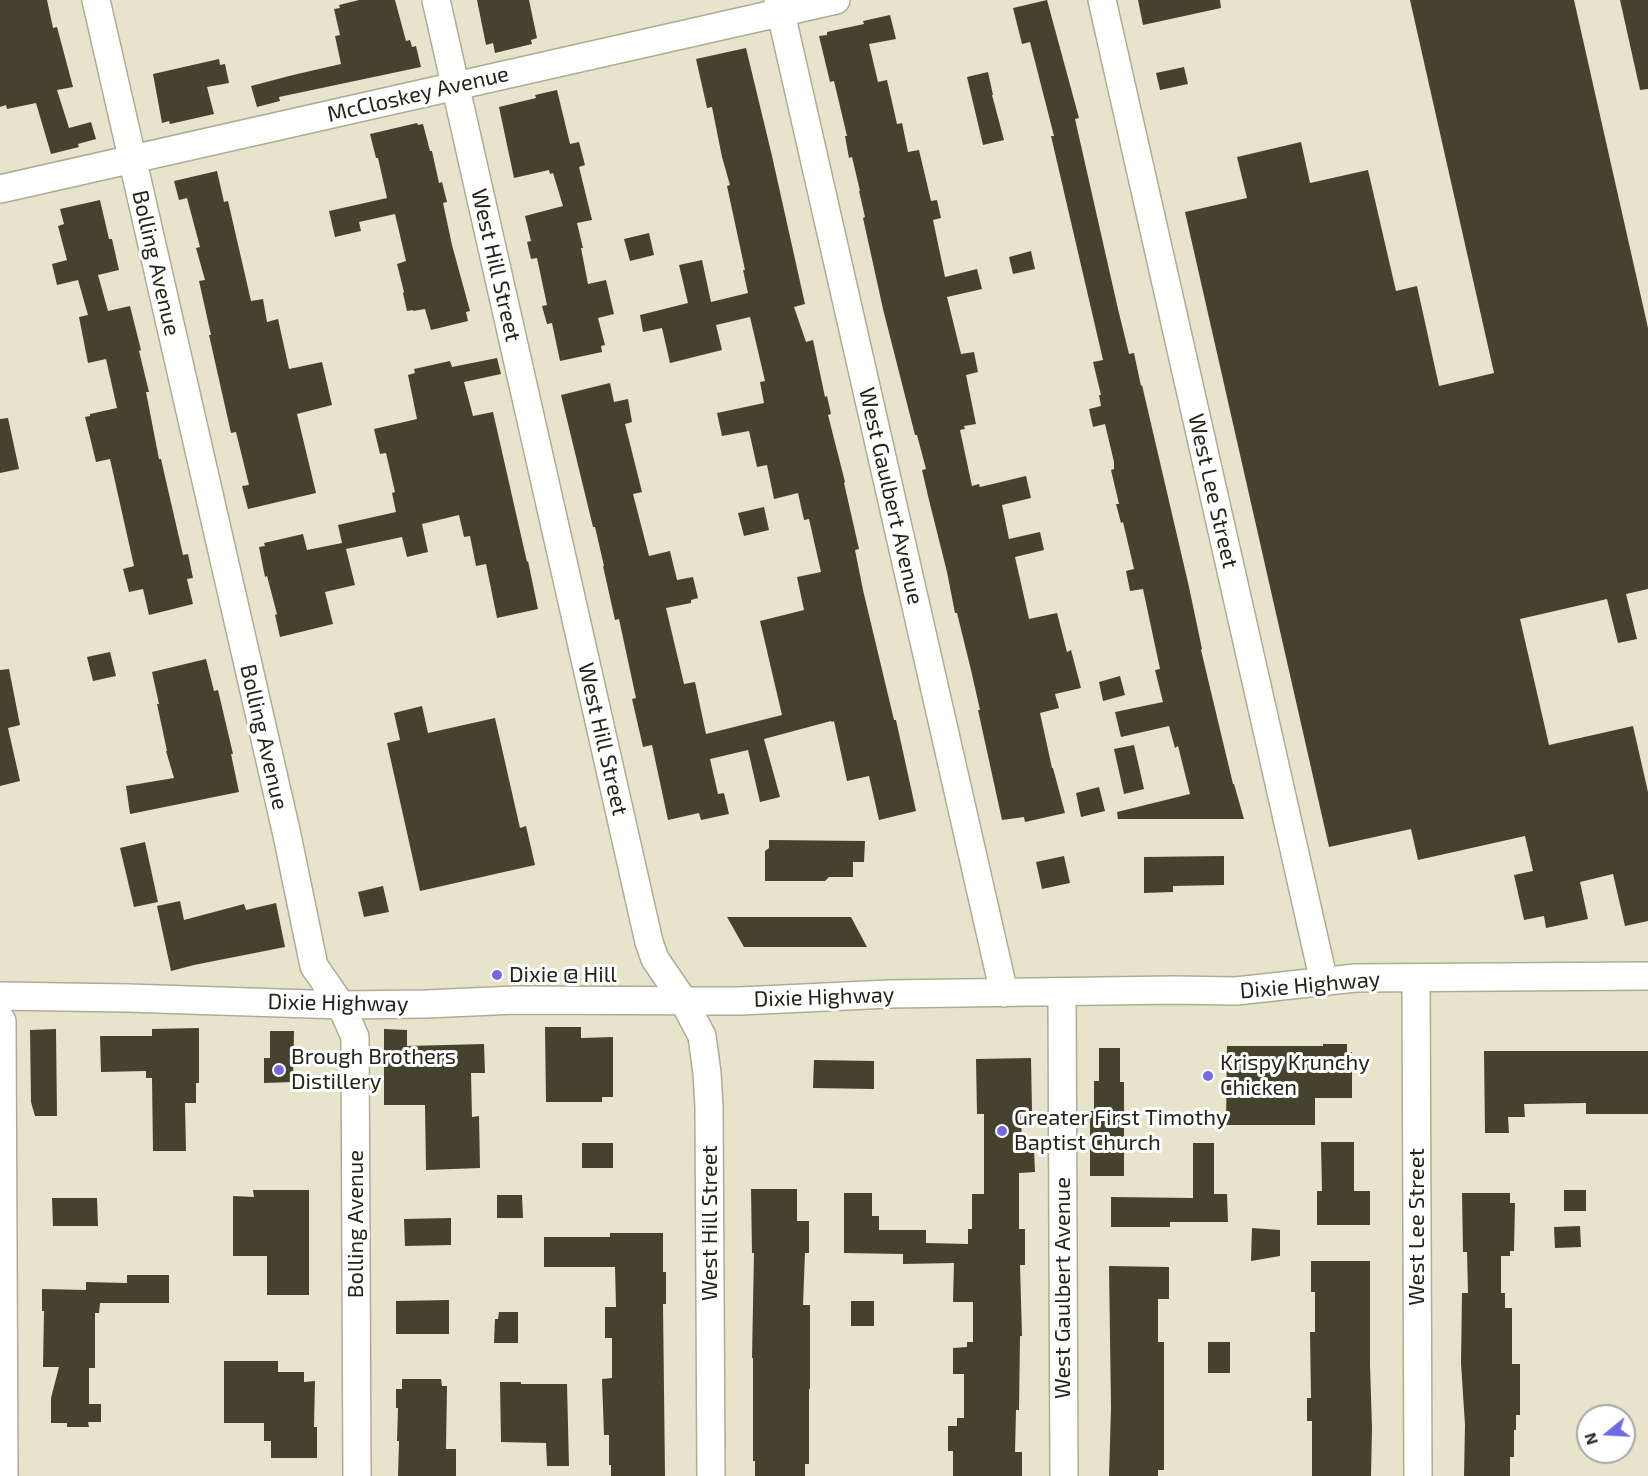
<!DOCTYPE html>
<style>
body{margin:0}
#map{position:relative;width:1648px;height:1476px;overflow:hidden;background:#e7e4cb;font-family:"Exo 2",sans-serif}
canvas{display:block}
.north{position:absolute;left:1576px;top:1404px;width:60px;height:60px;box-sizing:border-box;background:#fff;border:2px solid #a8a7a4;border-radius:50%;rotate:252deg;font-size:16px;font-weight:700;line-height:24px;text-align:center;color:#25241b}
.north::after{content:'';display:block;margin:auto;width:21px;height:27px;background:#7069e3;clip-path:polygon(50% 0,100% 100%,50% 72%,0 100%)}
</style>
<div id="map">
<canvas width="1648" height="1476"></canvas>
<div class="north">N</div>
</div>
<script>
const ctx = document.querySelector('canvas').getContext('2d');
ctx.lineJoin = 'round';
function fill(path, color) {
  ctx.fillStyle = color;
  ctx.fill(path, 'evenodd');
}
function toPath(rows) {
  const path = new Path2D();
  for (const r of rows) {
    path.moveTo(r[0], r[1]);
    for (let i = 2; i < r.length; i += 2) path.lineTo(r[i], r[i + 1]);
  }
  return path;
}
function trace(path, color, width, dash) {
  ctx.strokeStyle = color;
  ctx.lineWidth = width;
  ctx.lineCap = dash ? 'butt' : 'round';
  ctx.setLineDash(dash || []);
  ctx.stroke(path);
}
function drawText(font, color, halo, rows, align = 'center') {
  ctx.font = font + ' "Exo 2",sans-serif';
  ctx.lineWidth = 6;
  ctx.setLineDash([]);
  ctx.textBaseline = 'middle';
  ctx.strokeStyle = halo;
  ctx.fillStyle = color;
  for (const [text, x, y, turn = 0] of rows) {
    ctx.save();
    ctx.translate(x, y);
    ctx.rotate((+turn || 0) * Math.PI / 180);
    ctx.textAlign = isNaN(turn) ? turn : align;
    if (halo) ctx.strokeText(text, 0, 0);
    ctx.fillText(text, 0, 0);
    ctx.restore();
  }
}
const building = toPath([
 [0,0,47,0,53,28,57,27,73,87,57,90,69,128,91,122,96,139,78,144,79,147,51,154,36,103,7,109,6,105,0,107],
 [359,0,395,0,406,41,410,40,412,47,416,46,421,67,279,97,280,101,257,107,251,86,293,75,341,64,335,36,340,35,334,9,340,8,339,5],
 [477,0,529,0,537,38,531,40,532,44,495,53,493,43,486,45],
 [1047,0,1079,118,1075,119,1118,309,1129,354,1134,353,1141,386,1142,385,1189,587,1202,649,1201,650,1233,784,1234,784,1244,819,1118,819,1117,812,1190,794,1178,746,1175,748,1169,726,1121,737,1115,712,1163,702,1155,670,1160,669,1143,589,1130,591,1126,571,1134,569,1123,522,1121,523,1116,504,1119,504,1111,470,1114,469,1114,462,1105,424,1093,427,1089,409,1101,406,1099,395,1101,395,1093,362,1103,360,1051,136,1054,136,1030,42,1022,44,1013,8],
 [1138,0,1220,0,1221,8,1143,25],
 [1410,0,1574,0,1648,328,1648,589,1626,594,1637,639,1618,643,1607,599,1520,619,1549,745,1633,726,1648,792,1648,921,1625,926,1613,874,1580,882,1588,919,1546,928,1544,916,1524,920,1514,875,1533,871,1525,836,1418,860,1411,829,1329,847,1185,212,1247,198,1237,157,1301,142,1310,183,1368,170,1396,291,1417,286,1439,386,1494,373],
 [1620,0,1648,0,1648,89,1640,90],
 [890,15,896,39,869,44,878,82,887,80,897,124,902,123,908,152,919,150,931,201,937,200,941,218,933,220,945,277,977,269,982,289,947,297,961,354,974,352,978,372,966,375,976,424,964,426,965,429,960,430,972,486,979,484,980,487,1026,476,1031,498,1002,505,1009,539,1040,532,1044,550,1015,557,1029,619,1057,613,1067,652,1071,650,1081,688,1055,694,1059,708,1040,713,1052,768,1053,768,1065,813,1025,822,1024,817,1002,820,978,710,980,710,971,670,957,613,955,613,947,572,928,496,922,470,926,469,917,435,915,435,883,309,863,218,865,217,859,191,860,191,852,157,849,158,845,136,847,136,834,81,830,82,819,36,827,35,827,32,864,24,863,21],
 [746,48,772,156,805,304,794,307,806,342,813,340,825,397,827,396,831,414,828,415,845,482,844,483,859,549,855,550,863,590,894,720,896,720,916,811,879,820,869,776,847,781,834,721,832,722,831,721,764,739,780,797,760,802,748,750,710,759,718,794,724,793,729,814,701,820,699,813,668,820,652,745,643,747,632,699,636,698,619,619,615,620,603,566,604,566,595,527,593,527,561,395,610,383,614,402,628,399,632,422,625,424,642,492,633,494,649,556,670,551,677,580,693,577,698,598,691,600,691,603,666,608,684,684,695,682,706,734,782,715,760,621,804,610,797,577,821,572,809,519,804,520,798,493,774,499,767,465,757,467,749,431,722,436,717,413,764,403,760,382,765,381,750,317,716,325,722,350,670,363,662,328,643,332,640,315,688,303,679,265,702,260,711,302,748,293,743,270,745,270,727,186,730,185,722,157,712,107,707,108,696,59],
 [219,59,220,65,225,64,229,83,207,87,214,114,170,124,169,121,162,123,153,74],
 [1184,67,1188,84,1160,90,1156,73],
 [988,72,993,95,992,95,1004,140,983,145,967,77],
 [557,90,570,144,579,142,585,165,579,167,592,220,577,223,583,248,581,248,588,284,606,280,614,314,598,318,605,345,601,346,602,352,560,361,552,323,547,324,542,306,547,305,537,258,531,259,527,242,531,241,525,216,563,206,553,173,550,174,549,170,514,178,499,107,536,98,535,95],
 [417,123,418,125,423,124,430,151,432,151,439,183,442,182,447,202,443,203,452,245,470,311,466,312,468,321,431,330,425,309,413,311,413,310,407,311,403,293,404,292,397,264,406,261,395,214,359,222,361,231,335,237,329,211,387,198,378,158,376,158,370,134],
 [217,171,224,202,228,201,251,301,263,299,267,322,278,319,289,369,322,362,332,405,297,414,316,493,248,509,242,486,249,485,236,432,231,433,209,335,211,335,199,281,205,280,196,248,200,247,187,198,179,200,174,181],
 [100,200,109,239,112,239,119,270,98,275,108,311,130,306,141,350,139,351,149,392,146,392,159,459,161,459,183,555,188,554,193,578,187,579,193,604,149,615,143,589,129,592,123,569,134,566,110,459,96,462,85,417,90,416,90,414,117,408,106,359,88,363,79,317,88,315,78,280,57,285,52,264,67,260,58,226,64,224,60,209],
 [649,233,654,255,630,261,624,239],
 [1031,251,1035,269,1013,274,1009,257],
 [497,358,501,374,464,382,473,416,493,412,527,562,528,561,538,609,497,618,486,564,476,566,470,536,464,537,459,515,422,524,428,552,407,557,402,537,346,549,355,585,325,592,333,624,280,637,275,615,277,614,267,576,265,577,259,547,265,546,264,543,303,534,307,550,342,543,338,525,396,512,392,493,395,492,386,453,380,454,374,429,417,419,408,375,415,373,414,369,450,361,452,367],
 [8,418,19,469,0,473,0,419],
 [764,507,769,530,744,536,738,513],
 [110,652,116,676,93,681,87,657],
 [206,659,214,691,218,690,233,754,231,754,239,792,130,814,126,786,174,778,166,751,167,751,157,704,159,704,152,672],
 [9,669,20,725,8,728,20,781,0,786,0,670],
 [1120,676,1125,695,1103,701,1099,682],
 [422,706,428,733,495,718,520,828,526,826,535,865,420,891,387,743,400,740,394,713],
 [1134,745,1144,789,1124,794,1114,749],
 [1099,787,1105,811,1081,817,1076,793],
 [769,840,865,841,864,862,853,862,853,877,829,877,825,881,765,881,765,851,769,848],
 [145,842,158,902,134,907,120,848],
 [1064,856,1070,883,1042,889,1036,862],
 [1224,856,1224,885,1173,886,1173,892,1144,893,1144,857],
 [383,886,389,912,364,917,358,892],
 [180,901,184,920,244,904,246,910,276,903,285,947,194,965,171,971,157,906],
 [727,917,851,917,867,947,744,947],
 [545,1027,581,1027,581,1038,613,1037,613,1097,602,1097,602,1102,546,1102],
 [199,1028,199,1083,196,1083,196,1103,185,1103,186,1151,153,1151,152,1078,146,1078,146,1071,101,1072,100,1036,152,1036,152,1029],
 [56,1029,57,1116,35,1116,31,1102,30,1030],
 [384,1029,407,1030,407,1046,484,1044,485,1073,471,1073,472,1117,479,1116,480,1168,426,1170,425,1105,384,1105],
 [270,1031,294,1031,293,1082,264,1083,264,1058,270,1058],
 [1323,1044,1347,1044,1347,1052,1352,1052,1352,1098,1315,1098,1315,1125,1226,1125,1227,1046,1323,1046],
 [1099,1048,1120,1048,1120,1082,1124,1082,1124,1176,1090,1176,1090,1111,1094,1111,1094,1081,1099,1081],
 [1484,1051,1648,1051,1648,1114,1586,1114,1586,1103,1524,1104,1525,1117,1508,1117,1509,1133,1485,1133],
 [1031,1058,1032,1112,1021,1112,1022,1149,1034,1149,1035,1172,1019,1173,1019,1229,1025,1229,1025,1265,1020,1265,1022,1336,1020,1336,1019,1410,1016,1410,1015,1452,1022,1452,1022,1476,953,1476,953,1451,948,1451,948,1426,957,1426,957,1418,964,1418,964,1374,953,1374,953,1348,967,1347,967,1342,973,1342,973,1302,953,1302,954,1263,903,1264,903,1254,844,1253,844,1193,872,1193,872,1216,879,1216,879,1230,926,1230,926,1243,968,1244,968,1229,972,1229,972,1194,984,1194,984,1114,977,1114,976,1059],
 [814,1060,874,1061,874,1089,813,1088],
 [1321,1142,1354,1142,1354,1191,1370,1191,1370,1225,1317,1225,1317,1191,1322,1191],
 [582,1143,613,1143,613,1168,582,1168],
 [1193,1143,1214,1143,1214,1194,1227,1194,1228,1222,1170,1222,1170,1227,1111,1227,1111,1197,1193,1198],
 [751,1189,797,1189,797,1221,809,1221,809,1253,805,1253,803,1305,810,1305,810,1389,809,1389,809,1464,805,1464,805,1476,755,1476,755,1461,753,1461,753,1358,752,1358,754,1253,752,1253],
 [253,1190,309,1190,309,1295,267,1295,267,1256,233,1256,233,1196,254,1197],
 [1564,1190,1586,1190,1586,1211,1564,1211],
 [1462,1193,1510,1193,1510,1203,1515,1203,1514,1251,1510,1251,1510,1256,1501,1256,1501,1293,1505,1293,1505,1308,1512,1308,1512,1364,1520,1364,1520,1415,1516,1415,1516,1430,1514,1430,1514,1457,1510,1457,1510,1476,1464,1476,1465,1425,1461,1363,1462,1293,1468,1293,1467,1252,1463,1252],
 [497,1195,522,1195,523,1218,497,1218],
 [52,1198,97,1198,98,1226,53,1226],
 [451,1218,451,1245,405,1246,404,1219],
 [1580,1226,1581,1247,1555,1248,1554,1227],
 [1252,1228,1280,1230,1280,1256,1251,1261],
 [610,1233,663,1233,663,1272,666,1272,666,1304,663,1304,665,1476,611,1476,611,1465,609,1465,609,1435,604,1435,602,1379,612,1378,612,1338,605,1338,605,1307,616,1307,615,1267,544,1267,544,1237,610,1237],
 [1311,1261,1370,1261,1370,1365,1372,1428,1371,1476,1312,1476,1312,1421,1307,1421,1307,1398,1311,1398,1310,1332,1315,1332,1315,1292,1311,1292],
 [1109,1266,1169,1267,1169,1299,1158,1299,1158,1342,1164,1342,1164,1470,1158,1470,1158,1476,1109,1476,1111,1408],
 [127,1275,169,1275,169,1303,100,1303,99,1313,95,1313,95,1368,89,1368,89,1404,101,1404,101,1422,88,1422,89,1427,67,1427,67,1423,51,1423,51,1398,59,1367,43,1367,44,1311,42,1311,42,1289,86,1290,86,1282,127,1283],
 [449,1300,449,1334,396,1334,396,1301],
 [851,1301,874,1301,874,1326,851,1326],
 [499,1312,518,1312,518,1343,494,1343,495,1319,498,1319],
 [1208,1342,1230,1342,1230,1373,1208,1373],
 [224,1361,278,1361,278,1372,304,1372,304,1382,315,1381,314,1427,317,1427,317,1458,271,1458,271,1441,264,1441,264,1423,224,1423],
 [402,1379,441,1379,442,1386,447,1386,446,1449,456,1449,456,1476,398,1476,399,1441,397,1441,398,1408,396,1408,396,1389,402,1389],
 [500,1382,521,1382,521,1384,567,1384,569,1466,547,1466,546,1443,501,1442]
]);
const minor = toPath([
 [96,0,287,835,314,966,341,1005,355,1037,357,1476],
 [436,0,649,942,655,959,683,1000,702,1036,707,1073,709,1107,711,1476],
 [778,0,1004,993],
 [1102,0,1324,982],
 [0,189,836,0],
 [1416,978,1418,1476],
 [1062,993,1064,1476],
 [0,996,128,998,341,1005,426,1004,516,1000,740,1001,889,994,1174,990,1236,991,1355,978,1648,976],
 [0,1018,2,1021,4,1476]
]);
const markers = [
 [497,975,6,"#7069e3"],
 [279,1070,6,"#7069e3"],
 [1208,1076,6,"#7069e3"],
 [1002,1131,6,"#7069e3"]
];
const streetNames = [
 ["McCloskey Avenue",418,94,-13],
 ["Bolling Avenue",156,263,77],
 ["West Hill Street",496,265,77],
 ["West Lee Street",1213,491,77],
 ["West Gaulbert Avenue",891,496,77],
 ["Bolling Avenue",264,737,77],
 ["West Hill Street",603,739,77],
 ["Dixie Highway",1310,985,-5],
 ["Dixie Highway",824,997,-2],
 ["Dixie Highway",338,1003,1],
 ["West Hill Street",710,1223,-90],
 ["Bolling Avenue",356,1224,-90],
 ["West Lee Street",1417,1227,-90],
 ["West Gaulbert Avenue",1063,1288,-90]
];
const poiNames = [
 ["Dixie @ Hill",509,975],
 ["Brough Brothers",291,1057],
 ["Distillery",291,1082],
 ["Krispy Krunchy",1220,1063],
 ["Chicken",1220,1088],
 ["Greater First Timothy",1014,1118],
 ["Baptist Church",1014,1143]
];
fill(building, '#45432e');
trace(minor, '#aeac94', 30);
trace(minor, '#fff', 27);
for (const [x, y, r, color] of markers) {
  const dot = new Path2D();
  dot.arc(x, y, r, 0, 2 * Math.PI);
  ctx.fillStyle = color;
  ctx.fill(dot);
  trace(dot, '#fff', 2);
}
drawText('22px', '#25241b', '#fff', streetNames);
drawText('22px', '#25241b', '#fff', poiNames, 'left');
</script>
